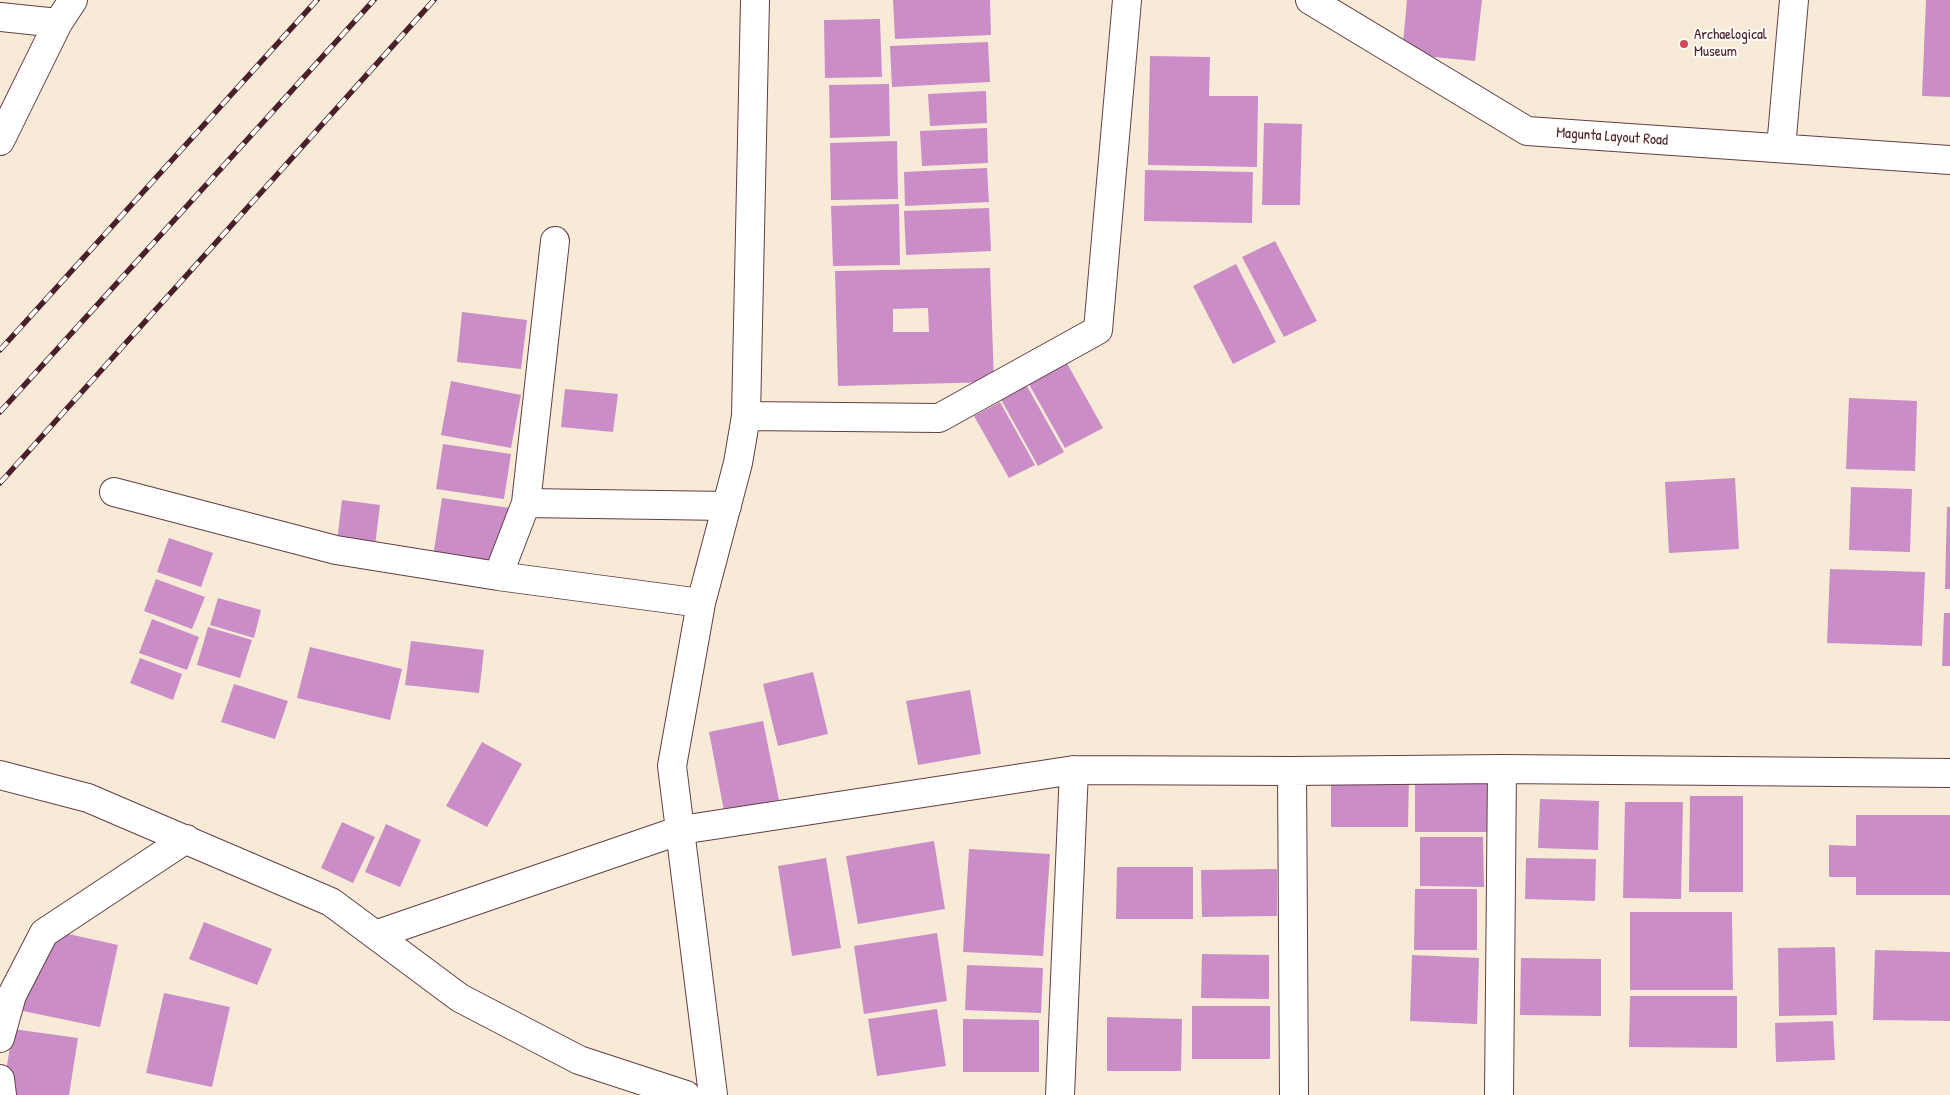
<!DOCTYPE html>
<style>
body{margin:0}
canvas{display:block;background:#f7ebd7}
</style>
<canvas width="1950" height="1095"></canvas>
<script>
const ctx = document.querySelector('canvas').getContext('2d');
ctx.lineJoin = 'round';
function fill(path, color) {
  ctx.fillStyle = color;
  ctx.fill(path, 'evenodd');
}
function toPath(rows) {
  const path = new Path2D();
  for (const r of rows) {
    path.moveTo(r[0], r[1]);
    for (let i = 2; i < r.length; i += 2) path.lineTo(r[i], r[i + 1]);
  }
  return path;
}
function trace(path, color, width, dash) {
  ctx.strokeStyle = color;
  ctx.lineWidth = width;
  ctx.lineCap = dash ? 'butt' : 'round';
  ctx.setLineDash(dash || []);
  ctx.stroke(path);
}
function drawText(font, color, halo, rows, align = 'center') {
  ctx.font = font + ' "Patrick Hand",sans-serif';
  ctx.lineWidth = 4;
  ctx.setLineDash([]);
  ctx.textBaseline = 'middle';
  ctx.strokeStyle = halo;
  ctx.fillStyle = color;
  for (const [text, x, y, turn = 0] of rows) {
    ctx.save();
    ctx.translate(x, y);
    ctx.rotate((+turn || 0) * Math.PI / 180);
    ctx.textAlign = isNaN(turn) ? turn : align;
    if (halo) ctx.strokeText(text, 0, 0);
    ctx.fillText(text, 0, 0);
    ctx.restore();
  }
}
const building = toPath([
 [893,0,990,0,991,35,895,39],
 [1407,0,1482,0,1475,61,1402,54],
 [1926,0,1950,0,1950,97,1922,96],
 [880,19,882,77,825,78,824,20],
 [988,42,990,82,892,87,890,46],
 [1150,56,1210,57,1209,96,1258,96,1257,167,1148,165],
 [889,84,890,136,830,138,829,85],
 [986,91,987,123,930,126,928,94],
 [1264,123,1302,124,1300,205,1262,205],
 [987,128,988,163,922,166,920,131],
 [897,141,898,199,831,200,830,143],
 [987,168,989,202,905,206,904,172],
 [1145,170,1253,172,1252,223,1144,221],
 [899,204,900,265,833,266,831,206],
 [989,208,991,251,906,255,904,211],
 [1275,241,1317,321,1284,337,1242,257],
 [1236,264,1276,342,1233,364,1193,286],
 [990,268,994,382,838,386,835,271],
 [928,308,929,332,893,332,893,309],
 [462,312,527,320,521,369,457,362],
 [1064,358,1103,428,1065,448,1026,379],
 [1023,379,1064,452,1038,466,998,394],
 [451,381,521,395,511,448,441,435],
 [565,389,618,394,613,432,561,427],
 [1849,398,1917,401,1915,471,1846,469],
 [1000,402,1035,465,1009,478,974,416],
 [443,444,511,454,504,499,436,489],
 [1735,478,1739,549,1669,553,1665,482],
 [1851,487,1912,489,1910,552,1849,550],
 [442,498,510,508,500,567,433,557],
 [342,500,380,505,375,546,337,541],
 [1947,507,1950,507,1950,589,1945,589],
 [169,538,213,553,201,587,157,572],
 [1830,569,1925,572,1922,646,1827,643],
 [156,579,205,597,192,629,144,611],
 [218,598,261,610,254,638,210,625],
 [1944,613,1950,613,1950,666,1942,666],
 [152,619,199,637,187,670,139,653],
 [208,627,252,640,240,678,197,665],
 [411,641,484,650,479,693,405,685],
 [310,647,402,669,390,720,297,698],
 [140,658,182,674,173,700,130,683],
 [813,672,828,734,778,746,763,684],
 [234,684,288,701,275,739,221,722],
 [970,690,981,754,918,765,906,701],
 [763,721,779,800,724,811,709,732],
 [482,742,522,764,487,827,446,806],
 [1331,776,1409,776,1408,827,1331,827],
 [1415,779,1491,779,1491,832,1415,832],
 [1690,796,1743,796,1743,892,1689,892],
 [1540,799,1599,801,1598,850,1538,848],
 [1625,802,1683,802,1681,899,1623,898],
 [1856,815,1950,815,1950,895,1856,895,1856,877,1829,877,1829,845,1856,846],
 [342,822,375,837,353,883,321,868],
 [386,824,421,840,400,887,365,872],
 [1420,837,1483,837,1484,887,1420,886],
 [934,841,945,909,858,924,846,856],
 [969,849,1050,854,1043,956,963,952],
 [826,858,841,948,792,956,778,866],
 [1526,858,1596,859,1595,901,1525,899],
 [1117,867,1193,867,1193,919,1116,919],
 [1277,869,1277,916,1202,917,1201,870],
 [1415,889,1477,889,1477,950,1414,950],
 [1630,912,1732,912,1733,990,1630,990],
 [204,922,272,949,257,985,189,959],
 [37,927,118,945,100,1027,18,1010],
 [937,933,947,1001,864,1014,854,946],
 [1835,947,1837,1015,1779,1016,1778,948],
 [1875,950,1950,952,1950,1021,1873,1020],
 [1202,954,1269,955,1269,999,1201,998],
 [1412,955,1479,958,1477,1024,1410,1021],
 [1521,958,1601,959,1601,1016,1520,1015],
 [967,965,1043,968,1041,1013,965,1010],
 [164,993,230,1007,212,1087,146,1073],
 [1630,996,1737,996,1737,1048,1629,1047],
 [1192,1006,1270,1006,1270,1059,1192,1059],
 [937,1009,946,1066,877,1076,868,1019],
 [1107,1017,1182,1019,1181,1071,1107,1071],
 [963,1019,1039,1020,1039,1072,963,1072],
 [1833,1021,1835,1060,1776,1062,1775,1023],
 [13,1029,78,1038,69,1095,2,1095]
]);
const minor = toPath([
 [1310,0,1527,131,1950,160],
 [0,17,58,23],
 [0,141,58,23,73,0],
 [1781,148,1794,0],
 [746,416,939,418,1098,330,1127,0],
 [114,492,336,550,498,576,701,603],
 [526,503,727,506],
 [498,576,526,503,555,241],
 [1292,771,1294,1095],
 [0,775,88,798,331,902,460,998,579,1060,686,1095],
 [375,935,681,830,1074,770,1292,771,1502,769,1950,773],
 [0,1038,12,995,44,933,186,839],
 [0,1079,2,1095],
 [713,1095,672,766,701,603,738,463,746,416,755,0],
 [1060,1095,1074,770],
 [1499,1095,1502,769]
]);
const rail = toPath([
 [0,350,317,0],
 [0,412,374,0],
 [0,483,434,0]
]);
const markers = [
 [1684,44,5,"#d1495b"]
];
const poiNames = [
 ["Archaelogical",1694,35],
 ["Museum",1694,52]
];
const streetNames = [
 ["Magunta Layout Road",1612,137,4]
];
fill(building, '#ca8dc7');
trace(minor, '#643e45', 30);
trace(minor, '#fff', 28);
trace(rail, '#4a1f2b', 5.5);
trace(rail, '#fdfcf7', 4, [11]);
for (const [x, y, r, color] of markers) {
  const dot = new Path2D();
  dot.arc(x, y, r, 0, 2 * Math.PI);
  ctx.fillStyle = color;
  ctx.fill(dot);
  trace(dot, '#fdfcf7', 2);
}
drawText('15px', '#4a1f2b', '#fdfcf7', poiNames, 'left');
drawText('15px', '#4a1f2b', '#fdfcf7', streetNames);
</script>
